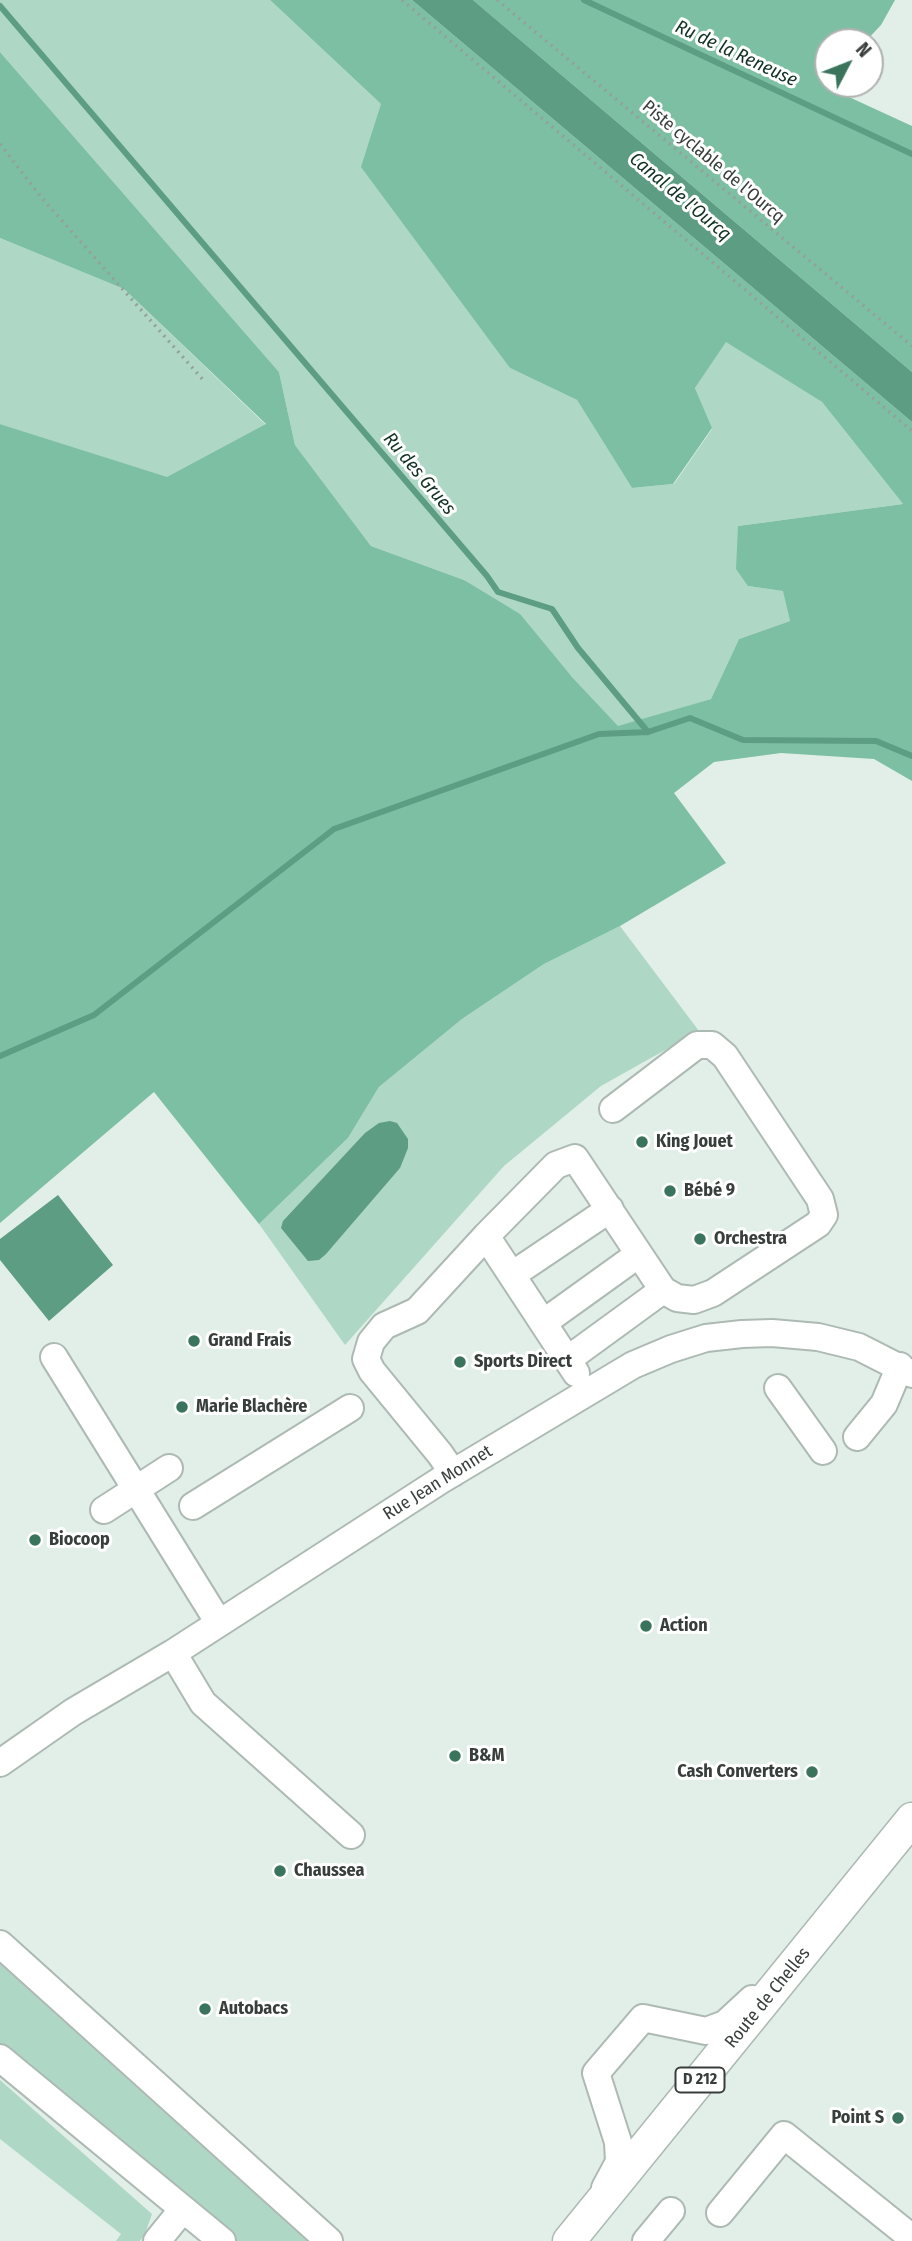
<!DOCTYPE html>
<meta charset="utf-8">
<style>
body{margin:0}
#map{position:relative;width:912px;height:2241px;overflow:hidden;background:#e2efe9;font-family:"Fira Sans Condensed",sans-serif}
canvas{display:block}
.north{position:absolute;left:814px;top:28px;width:70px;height:70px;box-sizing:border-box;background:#fff;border:2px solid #afb2b1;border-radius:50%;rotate:48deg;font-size:19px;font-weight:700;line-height:28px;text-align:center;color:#383e3b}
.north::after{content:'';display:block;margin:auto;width:24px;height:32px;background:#3a745d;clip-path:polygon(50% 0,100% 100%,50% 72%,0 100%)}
</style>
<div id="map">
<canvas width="912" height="2241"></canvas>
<div class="north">N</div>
</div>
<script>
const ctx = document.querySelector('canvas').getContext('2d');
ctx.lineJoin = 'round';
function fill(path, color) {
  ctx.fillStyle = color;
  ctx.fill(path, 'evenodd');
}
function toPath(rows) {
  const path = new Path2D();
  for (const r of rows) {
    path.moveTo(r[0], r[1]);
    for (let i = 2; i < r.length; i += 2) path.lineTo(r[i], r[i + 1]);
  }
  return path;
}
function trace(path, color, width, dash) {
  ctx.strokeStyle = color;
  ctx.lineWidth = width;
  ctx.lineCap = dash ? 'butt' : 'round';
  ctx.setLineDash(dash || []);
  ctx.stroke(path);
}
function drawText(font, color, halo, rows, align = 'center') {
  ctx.font = font + ' "Fira Sans Condensed",sans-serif';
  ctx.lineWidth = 6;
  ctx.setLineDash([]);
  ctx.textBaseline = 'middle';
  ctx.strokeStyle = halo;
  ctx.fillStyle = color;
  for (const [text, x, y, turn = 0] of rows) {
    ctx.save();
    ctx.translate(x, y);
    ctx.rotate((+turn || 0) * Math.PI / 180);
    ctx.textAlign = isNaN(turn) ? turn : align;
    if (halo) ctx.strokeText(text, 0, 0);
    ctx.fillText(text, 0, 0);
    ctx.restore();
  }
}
const green = toPath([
 [0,0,270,0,381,104,510,368,577,400,632,488,674,484,712,429,695,388,726,341,822,402,903,504,738,526,748,586,784,591,790,621,739,639,711,699,618,727,572,677,464,580,371,546,295,445,279,372,0,52],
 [0,238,124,289,266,425,168,478,0,424],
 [620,926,699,1031,601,1086,504,1166,345,1345,259,1224,348,1138,379,1087,462,1019,544,964],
 [0,1964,307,2241,237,2241,0,2047],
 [0,2080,152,2214,145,2234,140,2241,116,2241,121,2234,0,2139]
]);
const forest = toPath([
 [270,0,412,0,912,422,912,781,874,759,781,753,714,762,674,793,726,863,620,926,544,964,462,1019,379,1087,348,1138,259,1224,154,1092,0,1223,0,424,167,477,266,424,124,289,0,238,0,52,279,372,295,445,371,546,464,580,520,614,572,677,618,726,711,699,739,639,790,621,783,591,748,586,736,569,738,526,903,504,822,402,726,342,695,388,712,428,673,484,632,488,577,400,510,368,361,167,381,104],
 [473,0,895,0,881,25,865,42,828,42,828,82,825,86,912,126,912,372]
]);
const water = toPath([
 [412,0,473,0,912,372,912,422],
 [390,1121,397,1123,408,1139,408,1148,400,1168,326,1254,319,1260,308,1261,281,1228,283,1221,365,1133,379,1123],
 [58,1195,113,1265,49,1321,0,1260,0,1239]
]);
const stream = toPath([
 [584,0,912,154],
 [0,6,487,576,498,592,552,609,578,648,648,732],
 [0,1056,94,1015,334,829,599,734,648,732,690,718,743,740,876,741,912,756]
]);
const path = toPath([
 [402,0,912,431],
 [497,0,912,346],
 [0,144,41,197,205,382]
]);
const minor = toPath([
 [486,1236,556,1165,575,1158,663,1290],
 [512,1275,610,1209],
 [543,1323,639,1254],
 [54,1357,219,1623],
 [567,1360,663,1290,677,1298,694,1300,713,1293,818,1224,824,1215,820,1199,725,1056,712,1045,697,1045,613,1109],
 [778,1388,823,1451],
 [857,1437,884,1404,900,1366],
 [453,1473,440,1454,372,1371,366,1359,371,1342,384,1326,417,1311,486,1236,576,1373],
 [193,1506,350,1408],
 [104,1510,169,1468],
 [173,1653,203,1703,351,1835],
 [0,1763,73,1712,173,1653,441,1480,633,1365,671,1349,706,1338,742,1334,772,1333,818,1337,859,1347,912,1374],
 [0,1944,329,2241],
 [0,2058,222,2241],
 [605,2188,619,2162,618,2142,596,2073,643,2018,706,2031,725,2024,752,1999],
 [720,2213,784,2135,912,2238],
 [157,2241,183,2209],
 [646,2241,671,2211]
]);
const major = toPath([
 [569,2241,912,1819]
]);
const markers = [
 [642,1142,7,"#3a745d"],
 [670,1191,7,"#3a745d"],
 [700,1239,7,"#3a745d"],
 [194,1341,7,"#3a745d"],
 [460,1362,7,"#3a745d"],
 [182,1407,7,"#3a745d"],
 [35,1540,7,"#3a745d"],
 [646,1626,7,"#3a745d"],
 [455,1756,7,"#3a745d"],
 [812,1772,7,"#3a745d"],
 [280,1871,7,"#3a745d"],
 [205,2009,7,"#3a745d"],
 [898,2118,7,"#3a745d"]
];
const shields = [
 [700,2080,49]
];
const shieldNames = [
 ["D 212",700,2080]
];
const streetNames = [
 ["Piste cyclable de l'Ourcq",713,162,40],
 ["Rue Jean Monnet",438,1483,-32],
 ["Route de Chelles",768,1998,-51]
];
const poiNames = [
 ["King Jouet",656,1142],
 ["Bébé 9",684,1191],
 ["Orchestra",714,1239],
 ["Grand Frais",208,1341],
 ["Sports Direct",474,1362],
 ["Marie Blachère",196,1407],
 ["Biocoop",49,1540],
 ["Action",660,1626],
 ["B&M",469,1756],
 ["Cash Converters",798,1772,"right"],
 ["Chaussea",294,1871],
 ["Autobacs",219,2009],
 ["Point S",884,2118,"right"]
];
const waterNames = [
 ["Ru de la Reneuse",736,54,25],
 ["Canal de l'Ourcq",680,197,40],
 ["Ru des Grues",419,474,50]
];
fill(green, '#aed8c5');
fill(forest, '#7dbfa3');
fill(water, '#5c9d83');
trace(stream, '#5c9d83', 6);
trace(minor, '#acbab3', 30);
trace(major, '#acbab3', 35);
trace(path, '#969f9b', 3.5, [2, 5]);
trace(minor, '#fff', 26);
trace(major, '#fff', 32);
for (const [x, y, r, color] of markers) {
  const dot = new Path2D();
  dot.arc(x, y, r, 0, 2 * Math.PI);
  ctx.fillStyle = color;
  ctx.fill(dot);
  trace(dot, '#fff', 2.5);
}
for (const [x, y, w] of shields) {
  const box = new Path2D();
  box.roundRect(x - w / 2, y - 12.5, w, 25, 5);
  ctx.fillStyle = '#fff';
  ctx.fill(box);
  trace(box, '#383e3b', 2);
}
drawText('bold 16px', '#383e3b', null, shieldNames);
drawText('18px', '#383e3b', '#fff', streetNames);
drawText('bold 18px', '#383e3b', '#fff', poiNames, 'left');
drawText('italic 19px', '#123125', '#fff', waterNames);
</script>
